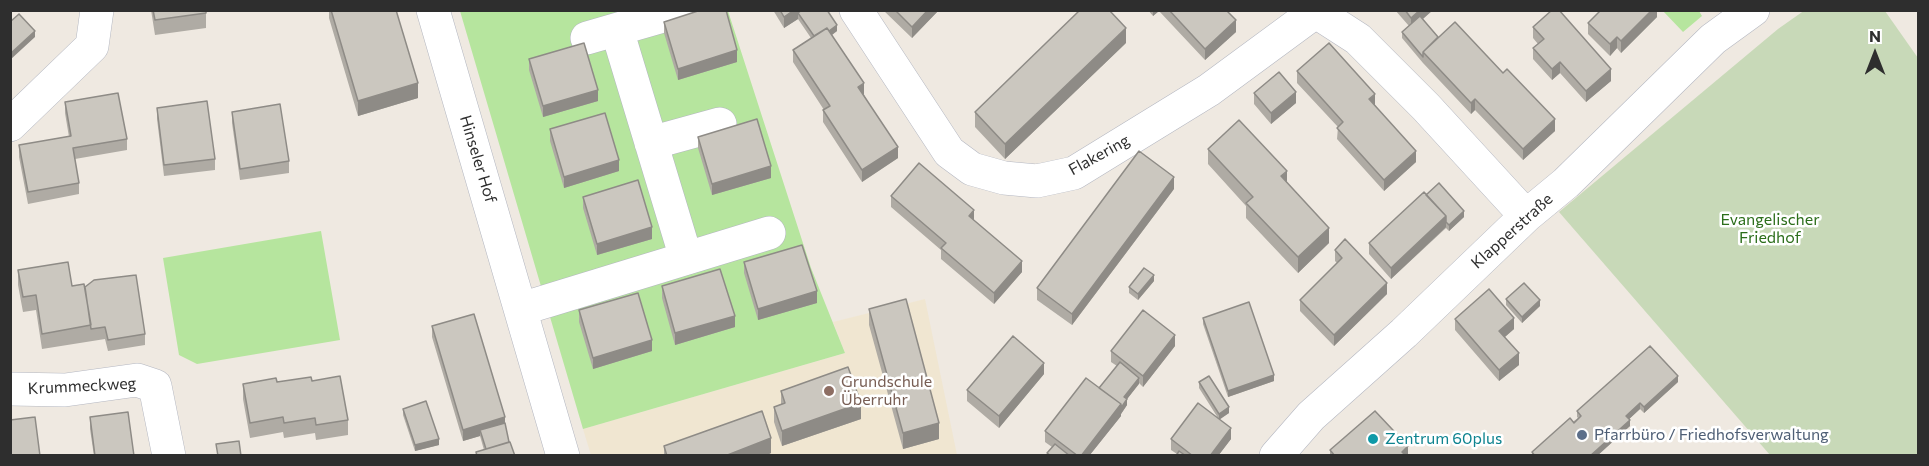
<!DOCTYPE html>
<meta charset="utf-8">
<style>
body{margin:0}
#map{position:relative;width:1929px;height:466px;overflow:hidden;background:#efe9e1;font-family:Commissioner,sans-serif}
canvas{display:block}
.frame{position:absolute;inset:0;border:12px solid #2e2e2e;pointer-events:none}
.north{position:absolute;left:1845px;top:24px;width:60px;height:60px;-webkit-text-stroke:4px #fff;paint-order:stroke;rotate:0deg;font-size:16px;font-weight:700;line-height:24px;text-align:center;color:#2e2e2e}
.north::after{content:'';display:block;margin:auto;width:21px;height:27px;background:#2e2e2e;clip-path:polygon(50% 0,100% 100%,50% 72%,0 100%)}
</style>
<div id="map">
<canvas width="1929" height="466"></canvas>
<div class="frame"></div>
<div class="north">N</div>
</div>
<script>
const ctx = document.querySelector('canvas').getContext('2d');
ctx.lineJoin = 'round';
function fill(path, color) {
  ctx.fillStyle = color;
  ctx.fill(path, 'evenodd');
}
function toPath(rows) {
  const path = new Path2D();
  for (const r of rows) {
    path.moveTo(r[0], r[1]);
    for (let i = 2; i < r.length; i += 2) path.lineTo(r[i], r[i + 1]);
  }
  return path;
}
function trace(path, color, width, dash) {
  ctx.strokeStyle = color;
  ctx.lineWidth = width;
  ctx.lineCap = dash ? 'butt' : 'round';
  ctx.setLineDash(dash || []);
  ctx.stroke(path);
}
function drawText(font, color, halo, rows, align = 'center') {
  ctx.font = font + ' Commissioner,sans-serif';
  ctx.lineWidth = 5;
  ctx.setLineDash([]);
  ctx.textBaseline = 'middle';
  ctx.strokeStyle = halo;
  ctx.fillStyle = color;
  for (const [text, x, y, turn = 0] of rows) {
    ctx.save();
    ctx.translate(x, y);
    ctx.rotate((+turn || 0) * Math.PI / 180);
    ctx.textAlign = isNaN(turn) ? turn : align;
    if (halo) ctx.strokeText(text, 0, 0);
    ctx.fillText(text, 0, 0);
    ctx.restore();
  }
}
const education = toPath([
 [925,299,957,455,591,455,583,429,845,353,833,322]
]);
const green = toPath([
 [460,11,728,11,811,268,845,353,583,429],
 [1663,11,1699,11,1702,16,1683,32],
 [321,231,340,340,197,364,179,355,163,258]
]);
const cemetery = toPath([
 [1805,10,1885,11,1918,58,1918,455,1770,455,1559,212,1778,29]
]);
const minor = toPath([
 [433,10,563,456],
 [856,10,949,152,972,169,1004,178,1037,181,1074,173,1209,90,1315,12],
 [1313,10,1358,39,1426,107,1526,216],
 [617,30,686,258],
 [587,38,684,10],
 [10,125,92,46,97,10],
 [651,143,720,124],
 [521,309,769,233],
 [10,389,65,390,137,380,155,386,169,456],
 [1276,456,1311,416,1404,333,1526,216,1566,183,1713,39,1753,10]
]);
const wall = toPath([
 [151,10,206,10,206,28,155,35],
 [329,10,396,10,418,98,358,116,329,18],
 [773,10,827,10,837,31,832,35,898,158,862,182,823,122,823,110,824,110,793,62,793,50,811,38,798,19,784,28],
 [883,10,939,10,912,38],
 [1148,10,1226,10,1236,32,1205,60,1159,11,1153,16],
 [1395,10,1433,10,1423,19,1438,37,1555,131,1523,160,1475,110,1471,114,1423,63,1402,38,1402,32,1409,26],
 [1657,10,1657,17,1621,53,1617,48,1610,56,1588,34,1588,23],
 [664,22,737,62,678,80,664,33],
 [1533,27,1611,81,1586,102,1560,73,1552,80,1533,59,1533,48,1538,44,1533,38],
 [1126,43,1005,159,975,127,975,112],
 [529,59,598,101,543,117,529,70],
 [1297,71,1375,105,1416,162,1384,191,1337,139,1338,127,1297,83],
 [1254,93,1296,103,1271,124,1254,104],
 [65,102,127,139,127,150,75,159,79,183,79,194,28,204,19,157,19,145,69,137,65,113],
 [157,108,215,159,215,170,164,176,157,119],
 [232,112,289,161,289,173,240,180,232,123],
 [550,129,619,171,564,188,550,141],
 [698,137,771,178,712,195,698,148],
 [1208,149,1287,183,1329,243,1298,273,1246,218,1246,206,1208,164],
 [1174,189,1072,325,1037,300,1037,288],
 [1426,195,1464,217,1449,231,1446,228,1391,279,1369,254,1369,243],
 [891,196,974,220,1022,272,994,304,941,259,941,250,891,207],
 [583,197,652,239,597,255,583,208],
 [1335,250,1387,294,1334,346,1300,311,1300,300,1337,263,1335,261],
 [744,262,817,303,758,320,744,273],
 [18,270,72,286,85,287,145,334,145,345,108,351,105,339,42,349,36,310,23,312,18,285],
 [1154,281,1138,300,1129,293,1129,287],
 [662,286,735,327,675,345,662,298],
 [1506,299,1540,306,1522,323,1506,305],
 [869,309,939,439,903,449,869,325],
 [579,310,652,351,593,369,579,322],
 [1203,318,1274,381,1228,397,1203,324],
 [1455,319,1514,329,1505,337,1519,365,1499,381,1455,330],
 [432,326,505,423,509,442,515,456,476,456,476,452,484,450,480,436,463,441,432,337],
 [1175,346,1143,387,1139,383,1127,399,1127,405,1121,414,1121,416,1089,456,1047,456,1047,453,1052,447,1045,442,1045,431,1099,388,1117,366,1111,362,1111,351],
 [1044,374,999,428,967,401,967,390],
 [312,381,348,420,348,435,316,440,315,433,284,438,283,432,250,438,243,399,243,384],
 [1199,382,1229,413,1219,419,1231,439,1218,456,1176,456,1177,454,1171,450,1171,439,1218,418,1199,388],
 [1678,382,1644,413,1640,409,1629,419,1630,426,1597,456,1532,456,1532,452,1578,418,1577,417,1577,411],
 [781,391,861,419,782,446,774,422,774,407,781,404],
 [403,409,439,445,415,451,403,415],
 [90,417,134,456,94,456,90,429],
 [664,446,771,453,765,456,664,456],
 [1330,450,1408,456,1330,456]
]);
const shadedWall = toPath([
 [794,10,811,10,798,13,798,19,784,28,784,17],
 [928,10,939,10,912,38,912,27],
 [1153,10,1159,10,1159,11,1153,16],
 [1420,10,1433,10,1411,29,1411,18],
 [1652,10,1657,10,1657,17,1621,53,1621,41],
 [1236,20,1236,32,1205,60,1205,49],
 [837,25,837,31,817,46,817,40],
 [1126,28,1126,43,1005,159,1005,144],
 [35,31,35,37,10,60,10,54],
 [1617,37,1617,48,1610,56,1610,44],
 [737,50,737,62,678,80,678,69],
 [1560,62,1560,73,1552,80,1552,69],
 [1611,69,1611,81,1586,102,1586,91],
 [418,83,418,98,358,116,358,101],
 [864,83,864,94,858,98,858,87],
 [598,90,598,101,543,117,543,106],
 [1296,92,1296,103,1271,124,1271,113],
 [1375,94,1375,105,1369,110,1369,99],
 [1475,99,1475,110,1471,114,1471,103],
 [1555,119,1555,131,1523,160,1523,149],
 [898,147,898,158,862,182,862,170],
 [1416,151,1416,162,1384,191,1384,180],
 [619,160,619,171,564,188,564,177],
 [771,166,771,178,712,195,712,184],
 [1287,171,1287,186,1281,176],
 [1174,177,1174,189,1072,325,1072,314],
 [974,210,974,221,969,216],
 [1464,211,1464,217,1449,231,1449,225],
 [1446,216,1446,227,1391,279,1391,268],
 [652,227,652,239,597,255,597,244],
 [1329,228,1329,243,1298,273,1298,257],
 [1022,261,1022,272,994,304,994,293],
 [1154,275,1154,281,1138,300,1138,294],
 [1387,283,1387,294,1334,346,1334,335],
 [817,291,817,303,758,320,758,309],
 [1540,300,1540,306,1522,323,1522,317],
 [735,316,735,327,675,345,675,333],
 [1514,318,1514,329,1499,342,1499,331],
 [1175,335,1175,346,1143,387,1143,376],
 [652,340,652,351,593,369,593,358],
 [1519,353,1519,365,1499,381,1499,370],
 [1044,363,1044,374,999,428,999,416],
 [1274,375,1274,381,1228,397,1228,391],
 [1678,376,1678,382,1644,413,1644,407],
 [1139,378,1139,384,1124,403,1124,397],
 [1127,399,1127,405,1121,414,1121,416,1089,456,1081,456,1121,404],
 [861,403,861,419,782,446,782,431],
 [1640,403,1640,409,1626,422,1626,416],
 [1229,407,1229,413,1219,420,1219,414],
 [505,417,505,429,480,430,480,436,463,441,463,430],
 [1630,420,1630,426,1597,456,1590,456],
 [939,423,939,439,903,449,903,433],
 [1231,428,1231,439,1218,456,1210,456],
 [771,438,771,453,765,456,724,456],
 [439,439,439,445,415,451,415,445],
 [1408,446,1408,456,1402,456,1402,452]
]);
const building = toPath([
 [153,10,206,10,206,13,155,20,153,10],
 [331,10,396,10,418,83,358,101,331,10],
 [701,10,726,10,737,50,678,69,664,22,701,10],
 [780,10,794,10,784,17,780,10],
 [802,10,827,10,837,25,829,31,827,28,814,36,798,13,802,10],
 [895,10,928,10,912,27,895,10],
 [1080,10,1109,10,1126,28,1005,144,975,112,1080,10],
 [1169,10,1226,10,1236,20,1205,49,1169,10],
 [1405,10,1420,10,1411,18,1405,10],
 [1552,10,1559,10,1611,69,1586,91,1560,62,1552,69,1533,48,1544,39,1533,27,1552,10],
 [1601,10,1652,10,1621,41,1617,37,1610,44,1588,23,1601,10],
 [19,14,35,31,10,54,10,22,19,14],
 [1420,16,1438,37,1423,52,1423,57,1402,32,1420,16],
 [1455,22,1503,73,1507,69,1555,119,1523,149,1475,99,1471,103,1423,52,1455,22],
 [827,28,864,83,858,87,898,147,862,170,823,110,830,106,793,50,827,28],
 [584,43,598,90,543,106,529,59,584,43],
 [1329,43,1375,94,1369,99,1416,151,1384,180,1337,128,1343,122,1297,71,1329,43],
 [1279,72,1296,92,1271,113,1254,93,1279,72],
 [118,93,127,139,73,148,79,183,28,192,19,145,71,136,65,102,118,93],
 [207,101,215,159,164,165,157,108,207,101],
 [280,104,289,161,240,169,232,112,280,104],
 [605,113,619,160,564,177,550,129,605,113],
 [757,119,771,166,712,184,698,137,757,119],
 [1239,120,1287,171,1281,176,1329,228,1298,257,1246,203,1253,197,1208,149,1239,120],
 [1139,151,1174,177,1072,314,1037,288,1139,151],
 [919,163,974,210,969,216,1022,261,994,293,941,248,946,243,891,196,919,163],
 [638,180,652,227,597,244,583,197,638,180],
 [1439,183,1464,211,1449,225,1446,222,1446,216,1426,195,1439,183],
 [1424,192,1446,216,1391,268,1369,243,1424,192],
 [1345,239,1387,283,1334,335,1300,300,1342,258,1335,250,1345,239],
 [802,245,817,291,758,309,744,262,802,245],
 [68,262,72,286,84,284,91,325,42,334,36,295,23,297,18,270,68,262],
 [1144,268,1154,275,1138,294,1129,287,1144,268],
 [720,269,735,316,675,333,662,286,720,269],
 [136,275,145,334,108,340,105,327,91,329,85,287,94,280,136,275],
 [1524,283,1540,300,1522,317,1506,299,1524,283],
 [1489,289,1514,318,1499,331,1519,353,1499,370,1455,319,1489,289],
 [638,293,652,340,593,358,579,310,638,293],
 [906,299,939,423,903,433,869,309,906,299],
 [1249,302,1274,375,1228,391,1203,318,1249,302],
 [1143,310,1175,335,1143,376,1111,351,1143,310],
 [474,314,505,417,463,430,432,326,474,314],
 [1013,336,1044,363,999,416,967,390,1013,336],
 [1650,346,1678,376,1644,407,1640,403,1626,416,1630,420,1590,456,1535,456,1532,452,1570,418,1574,423,1581,416,1577,411,1650,346],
 [1120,362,1139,378,1124,397,1127,399,1121,408,1121,404,1099,388,1120,362],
 [848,367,861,403,782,431,774,407,785,403,781,391,848,367],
 [340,376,348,420,316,425,315,418,284,423,283,417,250,423,243,384,276,378,277,382,311,377,312,381,340,376],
 [1209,376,1229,407,1219,414,1199,382,1209,376],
 [1086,378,1121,404,1081,456,1078,456,1045,431,1086,378],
 [426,401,439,439,415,445,403,409,426,401],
 [1198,403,1231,428,1210,456,1193,456,1171,439,1198,403],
 [762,411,771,438,725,456,667,456,664,446,762,411],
 [1375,411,1408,446,1402,452,1406,456,1335,456,1330,450,1375,411],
 [128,412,134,456,95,456,90,417,128,412],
 [35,417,40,456,10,456,10,420,35,417],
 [505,423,509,442,486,449,480,430,505,423],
 [239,441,241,456,218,456,216,444,239,441],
 [510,442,515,456,477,456,476,452,510,442],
 [1055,444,1070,456,1051,456,1047,453,1055,444],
 [1179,451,1186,456,1176,456,1179,451]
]);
const markers = [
 [829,391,6,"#8d6e63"],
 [1582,435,6,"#5c6f8a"],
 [1373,439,6,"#0f9aa8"]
];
const streetNames = [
 ["Flakering",1099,155,-29],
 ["Hinseler Hof",478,159,73],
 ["Klapperstraße",1512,231,-42],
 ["Krummeckweg",82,386,-3]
];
const parkNames = [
 ["Evangelischer",1770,220],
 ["Friedhof",1770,238]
];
const educationNames = [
 ["Grundschule",841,382],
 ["Überruhr",841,400]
];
const serviceNames = [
 ["Pfarrbüro / Friedhofsverwaltung",1594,435]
];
const cultureNames = [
 ["Zentrum 60plus",1385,439]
];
fill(education, '#f0e6d1');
fill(green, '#b6e59e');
fill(cemetery, '#c8d9b8');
trace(minor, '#b4b7c1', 34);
trace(minor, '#fff', 33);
fill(wall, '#afaba4');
fill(shadedWall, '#8e8b86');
fill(building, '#cbc7bf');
trace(building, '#8e8b86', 1.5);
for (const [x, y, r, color] of markers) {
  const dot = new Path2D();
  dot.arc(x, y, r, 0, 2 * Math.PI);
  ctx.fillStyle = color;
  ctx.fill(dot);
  trace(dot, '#fff', 2);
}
drawText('16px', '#2e2e2e', '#fff', streetNames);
drawText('16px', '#2c6e1b', '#fff', parkNames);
drawText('16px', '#785e54', '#fff', educationNames, 'left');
drawText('16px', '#4e5e75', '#fff', serviceNames, 'left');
drawText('16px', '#0d838f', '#fff', cultureNames, 'left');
</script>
